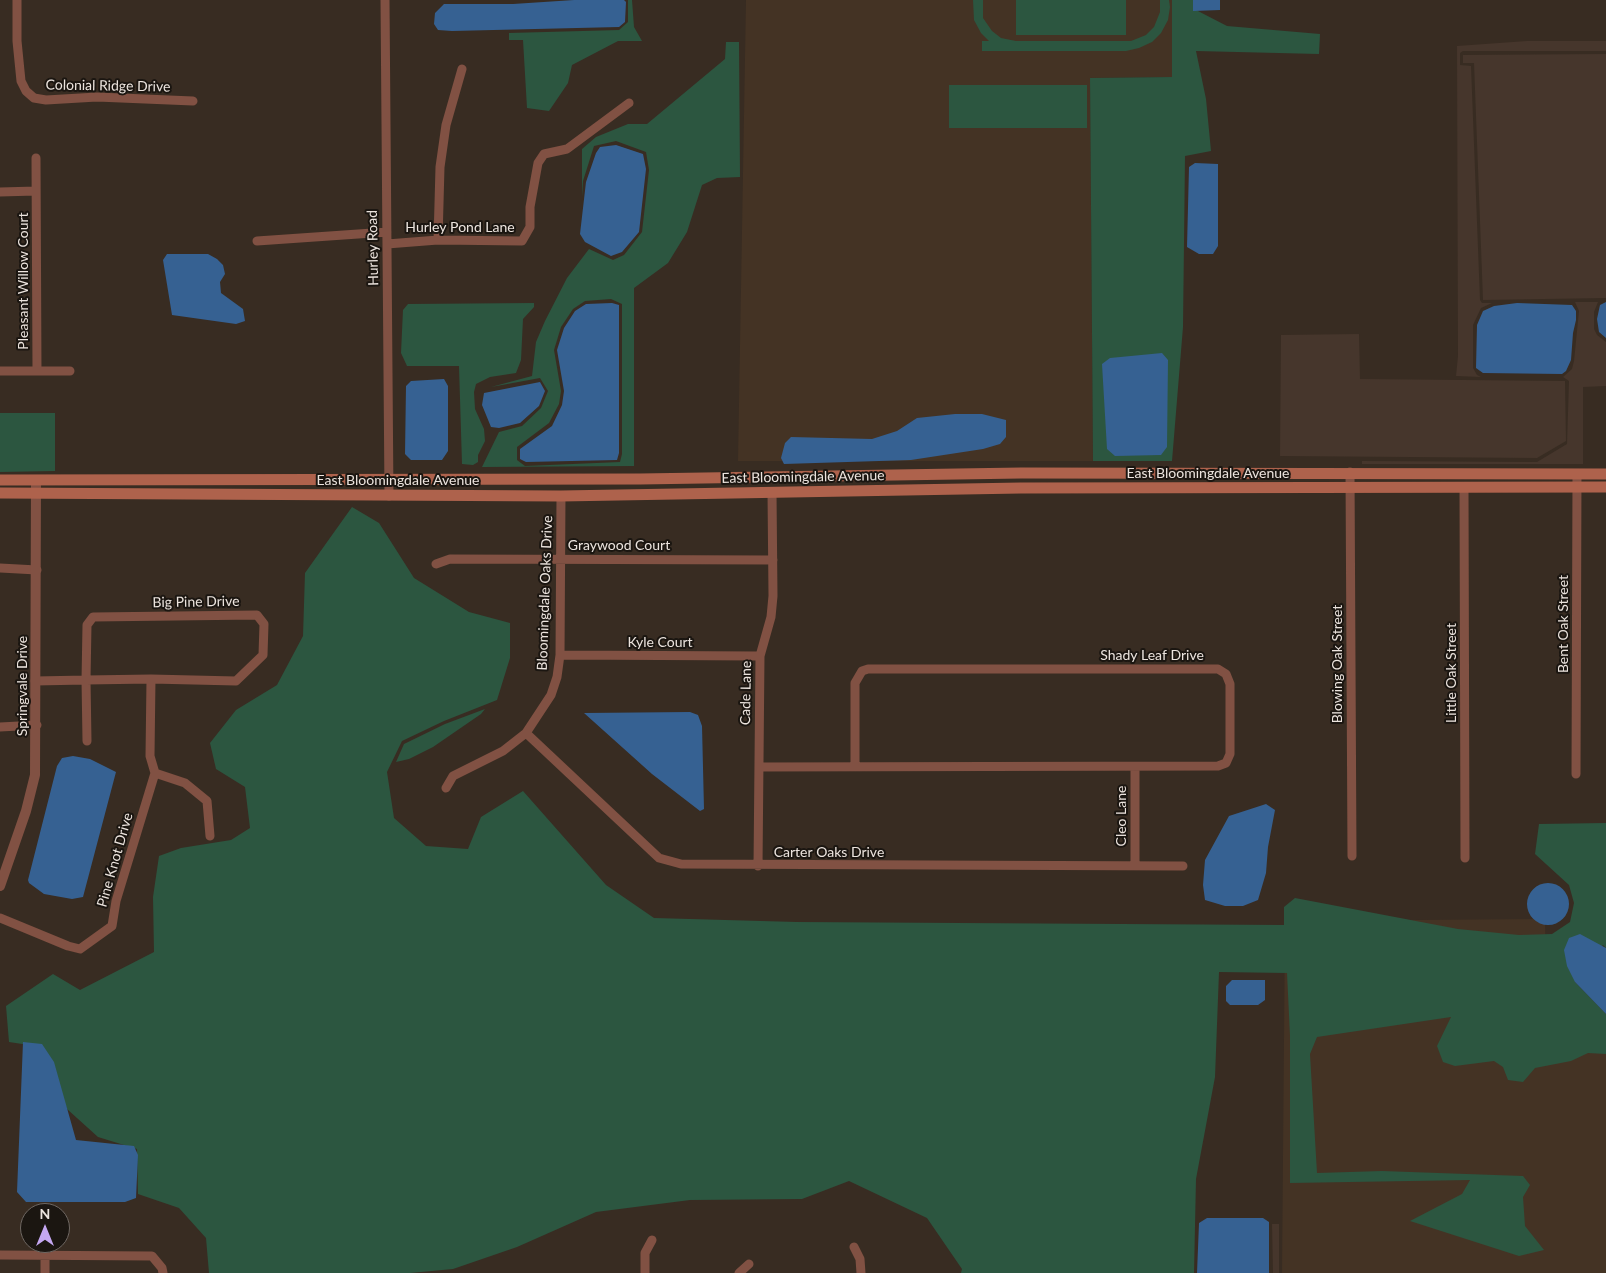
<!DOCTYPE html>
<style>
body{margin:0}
#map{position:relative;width:1606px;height:1273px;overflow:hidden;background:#382c22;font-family:Lato,sans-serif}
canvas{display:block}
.north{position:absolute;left:20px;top:1203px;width:50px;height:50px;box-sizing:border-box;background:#1b1611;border:1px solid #6f6863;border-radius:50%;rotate:0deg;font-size:14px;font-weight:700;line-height:20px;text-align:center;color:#ece4de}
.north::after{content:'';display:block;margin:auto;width:18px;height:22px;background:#c4a7f1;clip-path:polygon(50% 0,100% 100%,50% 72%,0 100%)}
</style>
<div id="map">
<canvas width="1606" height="1273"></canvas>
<div class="north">N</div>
</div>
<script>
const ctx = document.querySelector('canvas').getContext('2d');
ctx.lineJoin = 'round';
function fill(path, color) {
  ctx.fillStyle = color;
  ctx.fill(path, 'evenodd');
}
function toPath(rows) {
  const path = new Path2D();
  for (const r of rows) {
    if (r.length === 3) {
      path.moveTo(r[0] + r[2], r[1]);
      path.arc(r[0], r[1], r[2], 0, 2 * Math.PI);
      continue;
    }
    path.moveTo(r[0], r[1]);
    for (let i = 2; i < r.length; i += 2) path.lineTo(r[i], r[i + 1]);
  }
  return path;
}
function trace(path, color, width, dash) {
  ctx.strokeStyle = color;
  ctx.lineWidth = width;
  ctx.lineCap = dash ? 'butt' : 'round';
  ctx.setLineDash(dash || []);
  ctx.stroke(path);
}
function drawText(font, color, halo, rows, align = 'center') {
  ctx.font = font + ' Lato,sans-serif';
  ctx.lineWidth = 4;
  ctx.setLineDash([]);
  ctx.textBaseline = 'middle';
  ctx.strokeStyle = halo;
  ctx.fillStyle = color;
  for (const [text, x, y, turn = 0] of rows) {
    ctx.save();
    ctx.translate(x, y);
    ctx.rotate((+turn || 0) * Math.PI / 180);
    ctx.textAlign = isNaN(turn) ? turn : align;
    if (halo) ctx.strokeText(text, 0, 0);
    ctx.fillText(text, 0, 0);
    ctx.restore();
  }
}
const commercial = toPath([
 [1527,41,1606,41,1606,51,1463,51,1460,53,1460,65,1471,66,1480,300,1482,303,1492,303,1481,308,1473,325,1473,368,1477,375,1481,377,1456,376,1458,356,1457,46],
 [1606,54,1606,298,1483,300,1474,63,1463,63,1463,55],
 [1575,302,1598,302,1594,312,1594,329,1597,335,1606,342,1606,386,1583,387,1583,464,1362,464,1362,461,1537,462,1567,444,1569,381,1563,377,1572,369,1574,361,1579,311],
 [1359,334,1360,379,1565,381,1566,441,1537,458,1280,456,1281,335],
 [1272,1224,1279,1224,1279,1273,1273,1273]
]);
const built = toPath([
 [746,0,1172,0,1172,77,1090,78,1093,461,738,461],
 [1545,919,1546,978,1606,1042,1606,1273,1282,1273,1285,921]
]);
const green = toPath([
 [628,0,632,0,634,27,642,41,618,41,572,65,568,83,549,111,527,108,523,40,509,40,509,33,619,30,628,22],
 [973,0,983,0,983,18,992,31,1001,38,1016,41,1131,41,1146,35,1154,27,1160,12,1160,0,1169,0,1170,7,1168,20,1161,33,1152,42,1139,48,1126,51,982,51,982,41,989,41,981,33,974,20],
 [1016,0,1126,0,1126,35,1016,35],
 [1172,0,1196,0,1196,10,1227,26,1320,34,1319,54,1196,51,1206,99,1211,151,1185,156,1183,327,1172,461,1093,461,1090,78,1172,77],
 [726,42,739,42,740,177,717,178,702,185,687,232,668,263,634,288,634,466,482,467,499,432,522,426,541,408,548,391,540,378,491,387,532,376,536,342,545,321,567,278,589,249,613,260,624,255,642,232,649,170,646,152,616,141,594,146,583,181,582,197,582,149,596,137,628,124,647,124,725,59],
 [611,299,622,304,622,454,620,462,525,466,517,460,517,447,549,423,559,404,561,391,554,350,561,327,573,309,585,301],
 [949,85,1087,85,1087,128,949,128],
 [534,303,534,307,523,319,521,360,516,373,490,377,476,384,474,392,475,409,484,429,485,441,478,455,478,462,473,465,462,464,459,366,407,366,401,353,403,310,408,304],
 [0,413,55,413,55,471,0,472],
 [352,507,379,523,414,578,469,612,510,623,510,658,497,700,444,721,402,741,387,772,394,818,426,846,468,849,481,817,523,791,606,885,654,918,797,922,1284,925,1284,907,1295,898,1458,929,1519,935,1552,934,1570,922,1574,903,1569,885,1535,854,1539,824,1606,823,1606,948,1603,945,1575,982,1606,1014,1606,1054,1588,1053,1571,1061,1535,1068,1523,1082,1508,1080,1503,1067,1494,1061,1455,1066,1443,1062,1437,1046,1451,1017,1317,1037,1310,1054,1317,1173,1382,1171,1523,1176,1530,1185,1523,1197,1525,1226,1544,1250,1519,1256,1410,1221,1462,1194,1470,1180,1290,1183,1290,1036,1287,973,1219,972,1215,1077,1196,1179,1194,1273,961,1273,962,1269,927,1218,849,1181,802,1199,690,1200,596,1212,517,1247,453,1269,410,1273,209,1273,206,1238,179,1208,138,1194,137,1149,98,1137,67,1109,42,1047,9,1042,6,1006,53,974,80,990,154,952,153,897,159,856,181,848,231,840,250,828,245,787,216,769,210,743,236,710,277,685,303,636,305,573],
 [485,709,481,714,433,747,409,759,396,762,404,744,445,724]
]);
const water = toPath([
 [574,0,624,0,626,2,625,22,619,27,452,31,438,30,434,24,435,13,444,4,513,4],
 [1193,0,1220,0,1220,10,1193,11],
 [616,145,643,154,646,169,639,232,622,252,611,256,585,242,580,234,586,182,596,153,600,147],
 [1195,163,1218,164,1218,246,1213,254,1199,254,1187,247,1189,167],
 [167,254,208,254,217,259,223,265,225,274,220,282,221,293,243,309,245,321,236,324,172,315,163,260],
 [1606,302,1606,338,1599,332,1597,319,1600,305],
 [612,303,619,305,619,453,617,460,526,462,520,459,520,449,552,426,562,405,564,391,557,350,564,328,575,311,586,304],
 [1517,303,1572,305,1576,311,1576,320,1573,333,1571,360,1566,371,1562,374,1483,373,1476,368,1477,325,1483,311,1494,306],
 [1162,353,1168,360,1167,447,1161,455,1115,456,1107,449,1102,364,1110,358],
 [444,379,448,386,448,451,442,460,411,460,405,454,406,386,411,381],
 [540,382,545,391,539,406,520,423,499,428,491,427,482,405,484,393],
 [955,414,982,414,1006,420,1006,437,1000,444,983,449,911,460,784,464,781,458,785,443,791,437,872,439,897,431,917,418],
 [690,712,698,715,702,726,704,809,700,811,652,774,584,713],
 [73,756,90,759,116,772,83,897,72,899,44,894,29,883,28,880,57,766,62,758],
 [1266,804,1275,810,1268,847,1266,873,1258,900,1243,906,1225,906,1205,900,1203,885,1205,860,1229,816],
 [1548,904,21],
 [1580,934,1606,948,1606,1014,1575,982,1567,966,1564,950,1569,938],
 [1232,980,1265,980,1265,1000,1258,1005,1230,1005,1226,1001,1226,986],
 [23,1042,42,1044,54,1062,76,1140,134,1146,138,1155,136,1198,125,1202,26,1202,17,1192],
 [1207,1218,1263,1218,1269,1222,1269,1273,1197,1273,1199,1223]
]);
const minor = toPath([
 [17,0,17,41,21,81,26,91,34,98,46,100,97,97,193,101],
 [385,0,389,496],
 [36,158,37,371],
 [0,192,36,191],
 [438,240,440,167,446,125,462,69],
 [257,241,387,232],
 [387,244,438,240,522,241,530,227,530,207,538,163,544,154,567,149,629,103],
 [0,371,70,371],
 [1350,472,1352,856],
 [1464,488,1465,858],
 [436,564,450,559,773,560],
 [0,568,37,570],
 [560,655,760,656],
 [35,681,86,680,151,679,236,681,263,655,264,624,257,615,93,617,87,625,86,680,87,741],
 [0,727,37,725],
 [526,733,659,858,681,864,1183,866],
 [759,767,1218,766,1226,763,1230,754,1230,684,1226,674,1218,669,868,669,862,671,855,683,855,766],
 [155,773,185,783,207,801,210,836],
 [1576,774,1577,474],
 [446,788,453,776,503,751,526,733,551,695,557,677,560,655,561,496],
 [758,866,760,656,771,617,773,596,772,492],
 [1135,866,1135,767],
 [0,918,68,946,80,949,112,926,116,901,155,773,150,756,151,679],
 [854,1247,860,1259,861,1273],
 [0,1255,152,1256,162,1268,163,1273],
 [45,1273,45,1255],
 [645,1273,645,1253,652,1240],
 [739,1273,749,1264]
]);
const tertiary = toPath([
 [0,886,26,811,35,775,36,480]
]);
const secondary = toPath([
 [0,480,640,479,1021,473,1606,474],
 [0,493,561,496,1021,488,1606,487]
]);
const streetNames = [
 ["Colonial Ridge Drive",108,86,1],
 ["Hurley Pond Lane",460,227],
 ["Hurley Road",373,248,-91],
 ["Pleasant Willow Court",23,281,-90],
 ["East Bloomingdale Avenue",1208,473],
 ["East Bloomingdale Avenue",803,477,-1],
 ["East Bloomingdale Avenue",398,480],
 ["Graywood Court",619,545],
 ["Bloomingdale Oaks Drive",545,593,-88],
 ["Big Pine Drive",196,602,-1],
 ["Bent Oak Street",1563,624,-90],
 ["Kyle Court",660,642],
 ["Shady Leaf Drive",1152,655],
 ["Blowing Oak Street",1337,664,-90],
 ["Little Oak Street",1451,673,-90],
 ["Springvale Drive",22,686,-90],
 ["Cade Lane",746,693,-89],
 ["Cleo Lane",1121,816,-90],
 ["Carter Oaks Drive",829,852],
 ["Pine Knot Drive",115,860,-74]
];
fill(commercial, '#46362c');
fill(built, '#443324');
fill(green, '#2c5640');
fill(water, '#366192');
trace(minor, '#815143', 9);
trace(tertiary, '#815143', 10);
trace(secondary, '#ae624c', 11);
drawText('14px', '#ece4de', '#1b1611', streetNames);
</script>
